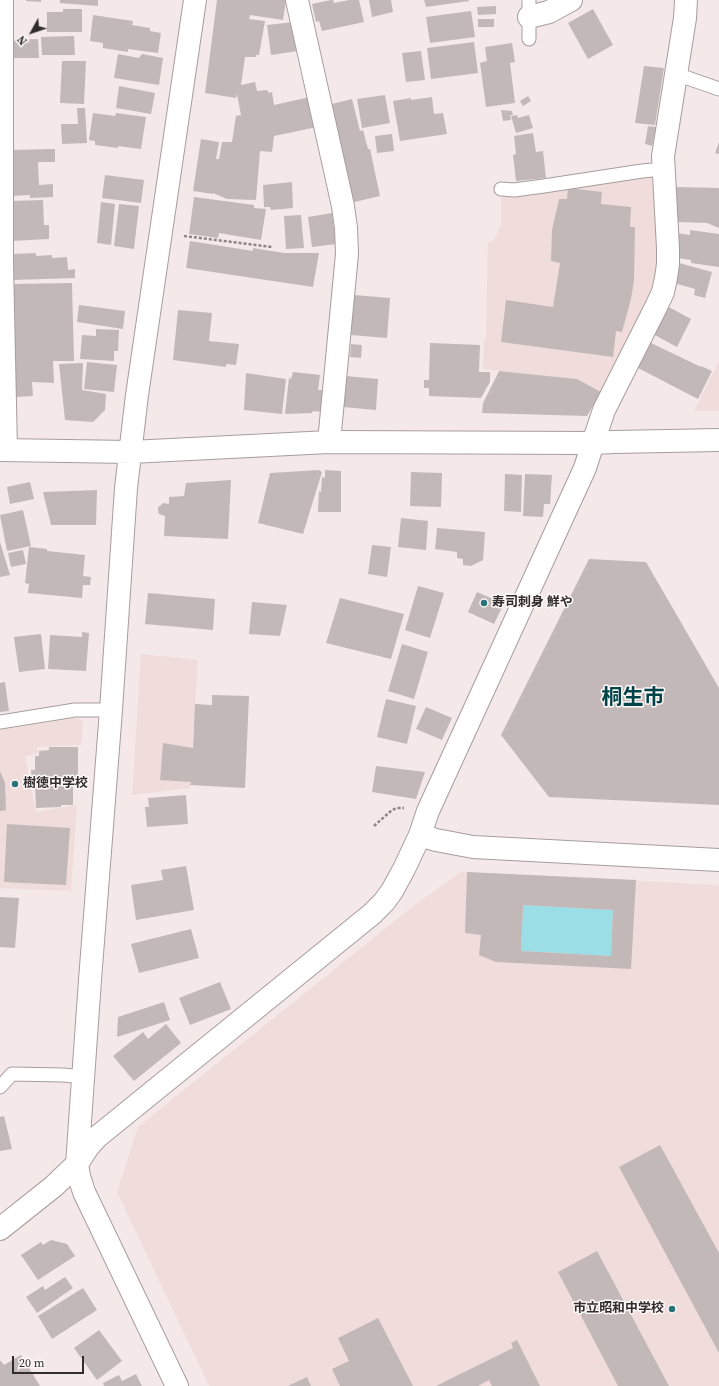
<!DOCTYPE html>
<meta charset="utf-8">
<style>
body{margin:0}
#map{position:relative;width:719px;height:1386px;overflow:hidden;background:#f4e9e8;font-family:"Source Serif 4",serif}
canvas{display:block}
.north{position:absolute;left:12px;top:12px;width:40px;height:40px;-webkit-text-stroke:3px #fef8f7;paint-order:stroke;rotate:230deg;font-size:11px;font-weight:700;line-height:16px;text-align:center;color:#312d2d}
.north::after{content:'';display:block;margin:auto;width:14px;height:18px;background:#312d2d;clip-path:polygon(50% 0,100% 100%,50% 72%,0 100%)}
.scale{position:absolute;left:12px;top:1356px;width:72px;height:18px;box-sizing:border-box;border:2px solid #312d2d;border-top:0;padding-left:5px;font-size:12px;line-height:14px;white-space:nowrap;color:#312d2d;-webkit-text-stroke:3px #fef8f7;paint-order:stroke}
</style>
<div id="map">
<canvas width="719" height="1386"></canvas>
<div class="north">N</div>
<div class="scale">20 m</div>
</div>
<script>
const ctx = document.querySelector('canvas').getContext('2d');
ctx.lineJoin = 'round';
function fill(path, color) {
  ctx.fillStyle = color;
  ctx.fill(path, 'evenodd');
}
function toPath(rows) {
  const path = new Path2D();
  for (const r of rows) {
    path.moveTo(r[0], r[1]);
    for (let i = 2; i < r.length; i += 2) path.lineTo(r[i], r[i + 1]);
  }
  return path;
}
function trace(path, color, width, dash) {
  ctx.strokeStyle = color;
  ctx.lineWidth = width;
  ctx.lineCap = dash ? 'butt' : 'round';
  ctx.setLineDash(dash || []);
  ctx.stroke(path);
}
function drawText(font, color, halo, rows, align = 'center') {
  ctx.font = font + ' "Source Serif 4","Noto Sans JP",serif';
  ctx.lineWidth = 3;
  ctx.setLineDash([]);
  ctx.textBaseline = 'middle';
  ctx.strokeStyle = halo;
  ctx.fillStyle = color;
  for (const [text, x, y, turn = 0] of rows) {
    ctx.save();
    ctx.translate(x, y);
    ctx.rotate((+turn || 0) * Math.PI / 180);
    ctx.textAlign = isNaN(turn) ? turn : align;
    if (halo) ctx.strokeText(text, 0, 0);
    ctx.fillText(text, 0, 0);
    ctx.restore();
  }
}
const built = toPath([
 [650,177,657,184,661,252,651,303,601,392,577,379,483,369,484,339,486,339,488,243,493,241,501,226,501,197],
 [719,361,719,411,694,411],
 [141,654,198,660,190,788,132,795],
 [78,718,83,721,81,745,37,747,38,754,25,756,36,812,77,805,71,891,0,888,0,730],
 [461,872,719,885,719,1386,209,1386,117,1192,138,1127,417,903]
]);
const water = toPath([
 [523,905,613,910,611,956,521,951]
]);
const building = toPath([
 [26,0,41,0,41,2,26,1],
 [60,0,98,0,98,6,60,3],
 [217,0,286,0,283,20,250,15,249,19,265,21,259,55,256,55,256,57,245,57,241,85,255,82,257,91,267,90,269,93,272,92,274,105,310,97,317,127,274,136,272,152,260,151,256,200,227,199,213,193,213,194,193,191,201,139,219,142,216,159,219,159,222,142,232,142,236,116,246,114,241,115,237,94,236,98,205,93],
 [331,0,333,0,334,3,349,0,359,0,364,22,322,31,319,21,316,22,312,4],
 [369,0,391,0,393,12,372,17],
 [424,0,469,0,469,1,426,7],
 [496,6,496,14,478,15,477,7],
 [63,9,82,9,82,32,47,32,47,12,63,12],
 [593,9,613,45,588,59,568,23],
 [471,11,475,37,430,43,426,17],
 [93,15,133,21,132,25,150,28,150,31,161,33,158,53,128,49,128,52,103,48,103,43,90,41],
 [478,19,494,19,494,27,478,27],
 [294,22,298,51,271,55,267,25],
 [74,36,75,55,42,55,41,37],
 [38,39,39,58,8,58,7,40],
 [474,42,478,73,431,79,427,48],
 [512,43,515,62,510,63,515,103,486,107,480,63,487,61,485,47],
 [421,51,425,80,406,82,402,53],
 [118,54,139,58,142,54,163,58,159,85,114,78],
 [62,61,86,61,84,104,60,103],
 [644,66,664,68,655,125,635,123],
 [119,86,155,93,151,114,116,108],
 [385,95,390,123,362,128,357,99],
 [528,96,531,101,523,106,520,101],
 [432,97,434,114,443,113,447,134,400,141,393,101,411,98,411,100],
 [352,99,360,131,363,130,368,149,370,149,380,196,350,203,328,105],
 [77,108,85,108,87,143,62,144,61,124,78,124],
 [501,110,512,111,513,115,510,115,511,120,503,121],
 [93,113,115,116,116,113,146,117,141,149,118,146,118,148,95,145,95,141,89,140],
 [517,115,518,118,529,115,533,128,516,133,511,116],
 [648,126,656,127,652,146,645,144],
 [533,133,536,152,543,151,546,178,516,181,513,155,516,154,514,136],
 [392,134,394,151,377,153,375,136],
 [719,142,719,154,715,153],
 [55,149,55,162,38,162,39,185,53,184,53,197,30,198,30,195,10,196,9,150],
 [105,175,144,180,141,203,102,198],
 [292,182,293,208,271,210,270,207,264,207,263,185],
 [675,187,719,188,719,228,707,223,677,222,677,207,675,207],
 [568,188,602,192,601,204,631,207,630,227,635,227,634,280,631,299,622,332,616,331,613,357,501,342,506,300,553,307,560,263,551,261,552,230,559,199,567,199],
 [194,197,254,205,254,208,266,209,261,240,219,233,218,238,189,234],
 [43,200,44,225,49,225,49,239,11,241,10,201],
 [101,202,115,204,111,245,97,243],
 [119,204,139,206,134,249,114,246],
 [332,213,336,244,312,247,308,217],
 [301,215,304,248,286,249,284,216],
 [690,230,719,234,719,267,691,263,691,260,677,258,677,233,690,235],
 [190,241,253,251,253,248,284,253,319,253,313,287,186,268],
 [36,253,36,256,52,255,52,258,67,257,68,270,75,269,75,278,14,280,13,254],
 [679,263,712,272,705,298,694,295,695,289,674,283],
 [72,283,74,361,53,361,54,383,32,382,33,396,15,397,12,284],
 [354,295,390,298,387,338,351,335],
 [79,305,125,311,123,329,77,322],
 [665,305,691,319,677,347,651,333],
 [178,310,212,313,209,341,239,344,236,365,226,364,226,367,173,360],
 [96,329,119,330,118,351,114,351,114,361,80,359,82,335,96,336],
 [430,343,480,345,479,372,490,372,490,382,481,398,429,396,429,388,424,388,424,380,429,380],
 [651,343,701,367,701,366,712,371,698,399,638,368],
 [351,344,362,345,361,358,350,357],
 [87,362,117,365,114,392,84,389],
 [83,363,82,390,106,394,105,410,93,422,65,420,59,364],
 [499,371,577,379,601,392,587,416,482,413,483,403],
 [293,372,320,375,318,390,324,390,322,412,313,411,312,413,285,414,289,378,291,379],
 [246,373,286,379,282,414,244,410],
 [346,376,378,379,376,410,343,407],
 [319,470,322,472,303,534,258,523,270,473],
 [325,470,341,471,341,512,318,512,319,491,321,492,322,477,325,478],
 [411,472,442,473,441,507,410,506],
 [505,474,522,475,521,512,504,511],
 [525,474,552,475,550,504,544,504,543,517,523,516],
 [231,480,228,539,164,536,165,516,159,514,158,510,158,507,161,505,163,503,169,504,169,497,184,496,186,483],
 [30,482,34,499,10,504,7,487],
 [97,490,96,525,51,525,43,492],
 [23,510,31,546,7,551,0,515],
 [401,518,428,521,426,550,398,547],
 [437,528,485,532,483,560,471,566,463,565,463,559,457,558,457,552,435,549],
 [0,542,10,575,0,577],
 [372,545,391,547,387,577,368,574],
 [29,547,47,549,47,551,85,555,83,576,91,577,90,585,83,585,82,598,28,593,29,584,25,583],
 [23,550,26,564,11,567,8,553],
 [589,559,646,562,719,688,719,805,549,797,501,735],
 [418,586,444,593,430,638,405,630],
 [477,592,493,599,494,595,506,599,494,624,468,612],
 [148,593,215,599,213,630,145,624],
 [340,598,404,614,391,659,326,643],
 [252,602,287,605,280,636,249,634],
 [82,632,89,633,86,671,48,669,50,635,82,637],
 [41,634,45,669,19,672,14,637],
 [402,644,428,652,414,699,388,691],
 [5,682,9,711,0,712,0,683],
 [212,695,249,696,245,788,190,785,191,782,160,780,163,743,193,748,195,704,212,705],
 [386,699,416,706,407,744,377,737],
 [426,707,452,718,442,740,416,729],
 [49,747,78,747,78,780,73,781,73,805,61,805,61,807,36,808,35,783,32,783,31,770,35,770,35,756,39,756,39,751,49,750],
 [376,766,425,772,416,799,372,792],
 [0,771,5,783,6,810,0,811],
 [186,795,188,824,147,827,145,807,149,807,148,798],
 [7,824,70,828,66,885,4,882],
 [186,866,194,910,136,920,131,885,163,880,161,870],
 [467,872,636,880,631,969,496,962,479,955,481,935,465,933],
 [523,905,613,910,611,956,521,951],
 [0,897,19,898,15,948,0,947],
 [191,929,199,958,139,973,131,944],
 [220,982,231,1009,190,1025,179,998],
 [164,1002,170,1020,117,1037,118,1017],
 [166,1024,181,1043,134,1081,113,1056,143,1032,148,1039],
 [4,1116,12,1149,0,1151,0,1117],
 [660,1145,719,1253,719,1353,619,1167],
 [51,1240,67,1244,75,1256,38,1280,21,1255,41,1242,43,1245],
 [597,1251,669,1386,618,1386,558,1272],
 [65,1277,73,1288,37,1313,26,1297,43,1286,45,1290],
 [83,1288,97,1310,52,1339,38,1316],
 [378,1318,413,1386,340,1386,332,1369,349,1361,338,1338],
 [99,1330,122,1361,97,1380,74,1348],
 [517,1340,540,1386,492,1386,489,1380,478,1386,436,1386,513,1348,511,1343],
 [21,1355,40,1386,0,1386,0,1361,1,1361,4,1365],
 [136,1374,142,1386,104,1386,103,1383,119,1375,122,1381],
 [307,1377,311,1386,288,1386]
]);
const path = toPath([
 [184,236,272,247],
 [374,826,392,810,397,808,404,808]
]);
const lane = toPath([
 [529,39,529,0],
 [676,74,719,89],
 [501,189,514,190,544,186,642,171,663,169],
 [0,722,75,710,111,710],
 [0,1087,12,1074,63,1075,84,1077]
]);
const street = toPath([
 [2,0,2,263,6,450],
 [297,0,343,206,346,228,347,254,329,442],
 [529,17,549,12,571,0],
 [593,443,604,410,656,307,663,292,666,278,668,264,668,248,663,156,685,18,686,0]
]);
const secondary = toPath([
 [0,450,131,452,329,442,593,443,614,442,719,440],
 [420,835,436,840,473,847,719,860],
 [0,1229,54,1186,77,1164,88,1147,97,1137,372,914,384,902,392,891,404,869,420,835,428,811,585,468,593,443],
 [177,1386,84,1192,79,1176,77,1164,90,980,111,710,126,488,137,395,195,0]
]);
const markers = [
 [484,603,4,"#287279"],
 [15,784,4,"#287279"],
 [672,1309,4,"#287279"]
];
const poiNames = [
 ["寿司刺身 鮮や",492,603],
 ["樹徳中学校",23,784],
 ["市立昭和中学校",664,1309,"right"]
];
const townNames = [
 ["桐生市",633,699]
];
fill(built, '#f0dcdb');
fill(water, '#9bdee5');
fill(building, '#c3b8b8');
trace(lane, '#a79d9c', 15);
trace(street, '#a79d9c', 24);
trace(secondary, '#a79d9c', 24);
trace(path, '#8c8584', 2.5, [3, 2]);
trace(lane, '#fff', 13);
trace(street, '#fff', 22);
trace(secondary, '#fff', 22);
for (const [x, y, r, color] of markers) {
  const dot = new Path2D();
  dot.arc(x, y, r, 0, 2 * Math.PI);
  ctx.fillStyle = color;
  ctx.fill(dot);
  trace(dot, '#fef8f7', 1.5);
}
drawText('bold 13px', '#312d2d', '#fef8f7', poiNames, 'left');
drawText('bold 21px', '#00444a', '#fef8f7', townNames);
</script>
